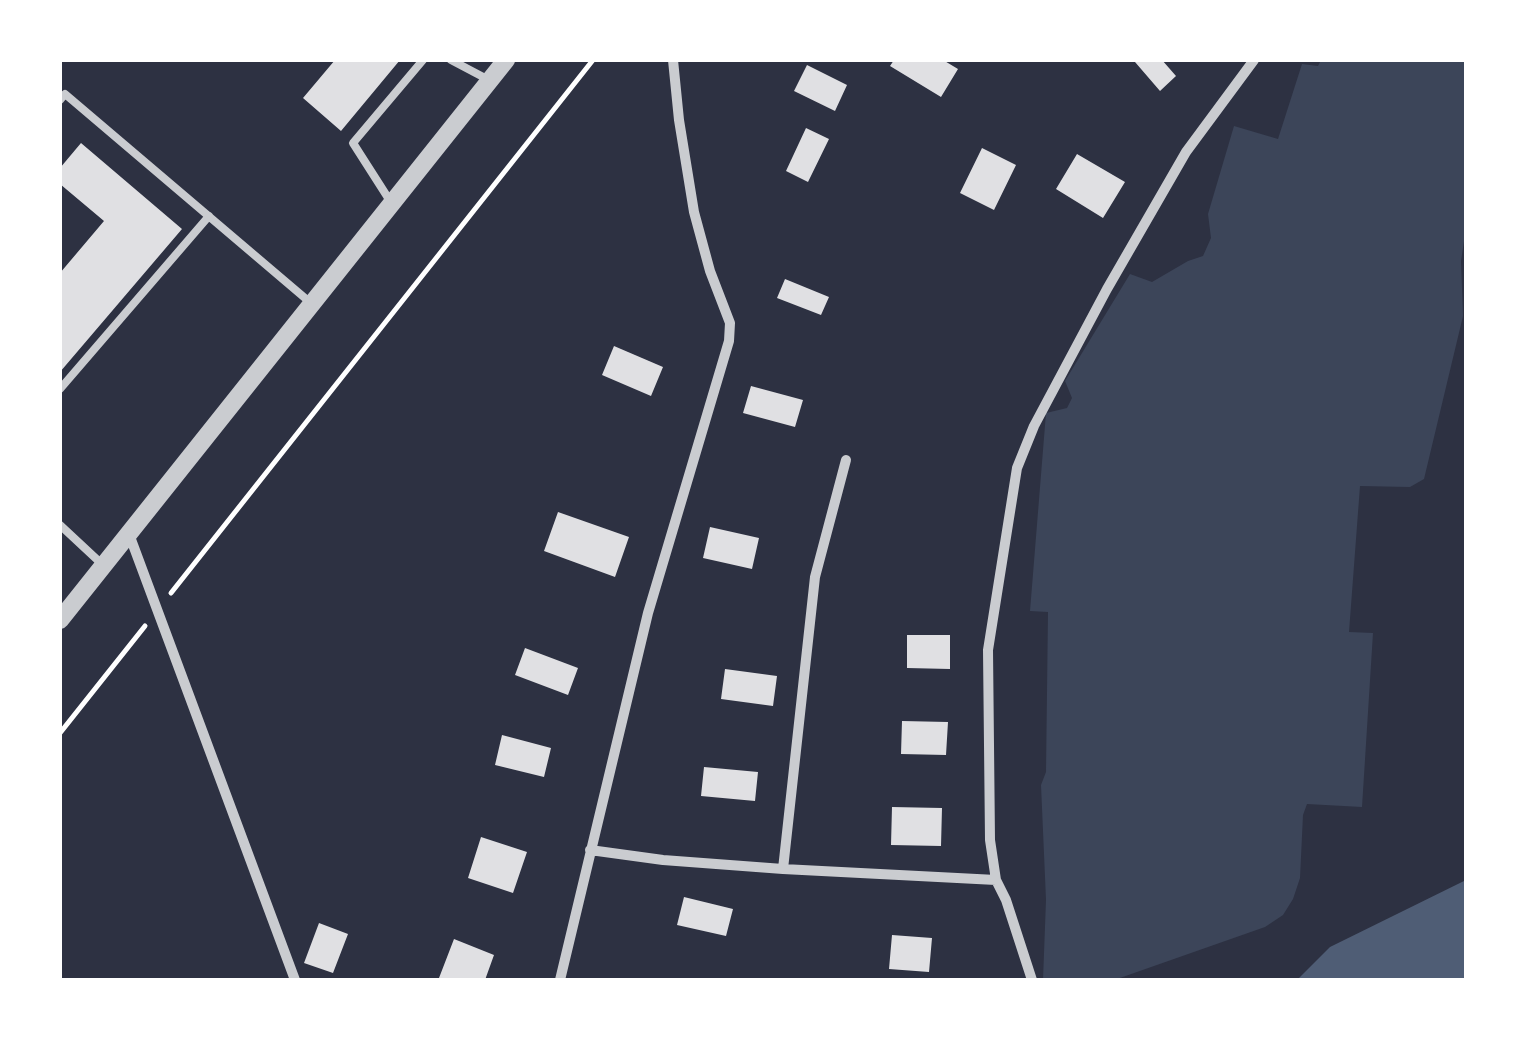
<!DOCTYPE html>
<style>
body{margin:0}
#map{position:relative;width:1526px;height:1040px;overflow:hidden;background:#2d3142;font-family:"PT Sans Narrow",sans-serif}
canvas{display:block}
.frame{position:absolute;inset:0;border:62px solid #fff;pointer-events:none}
</style>
<div id="map">
<canvas width="1526" height="1040"></canvas>
<div class="frame"></div>
</div>
<script>
const ctx = document.querySelector('canvas').getContext('2d');
ctx.lineJoin = 'round';
function fill(path, color) {
  ctx.fillStyle = color;
  ctx.fill(path, 'evenodd');
}
function toPath(rows) {
  const path = new Path2D();
  for (const r of rows) {
    path.moveTo(r[0], r[1]);
    for (let i = 2; i < r.length; i += 2) path.lineTo(r[i], r[i + 1]);
  }
  return path;
}
function trace(path, color, width, dash) {
  ctx.strokeStyle = color;
  ctx.lineWidth = width;
  ctx.lineCap = dash ? 'butt' : 'round';
  ctx.setLineDash(dash || []);
  ctx.stroke(path);
}
const green = toPath([
 [1321,60,1466,60,1466,228,1461,261,1463,316,1424,479,1410,487,1360,486,1349,632,1373,633,1362,807,1307,804,1303,815,1300,878,1293,899,1283,915,1265,927,1117,979,1043,980,1046,900,1041,785,1046,772,1048,612,1030,611,1046,413,1067,408,1072,398,1065,381,1130,274,1152,282,1188,261,1203,256,1211,238,1208,214,1234,126,1278,139,1302,64,1318,66]
]);
const water = toPath([
 [1466,880,1466,980,1297,980,1330,947]
]);
const building = toPath([
 [335,60,400,60,341,131,303,98],
 [894,60,943,60,958,69,941,97,890,66],
 [1137,60,1162,60,1176,76,1160,91,1135,62],
 [807,65,847,85,835,111,794,91],
 [806,128,829,139,808,182,786,171],
 [81,143,182,229,60,372,60,273,104,221,60,184,60,168],
 [982,148,1016,165,994,210,960,193],
 [1077,154,1125,182,1103,218,1056,189],
 [785,279,829,297,821,315,777,298],
 [614,346,663,367,651,396,602,375],
 [751,386,803,400,795,427,743,413],
 [558,512,629,537,615,577,544,551],
 [710,527,759,538,752,569,703,558],
 [907,635,950,635,950,669,907,668],
 [525,648,578,668,568,695,515,675],
 [725,669,777,676,773,706,721,699],
 [902,721,948,722,946,755,901,754],
 [502,735,551,748,544,777,495,765],
 [704,767,758,772,755,801,701,796],
 [892,807,942,808,941,846,891,845],
 [481,837,527,852,513,893,468,878],
 [684,897,733,909,726,936,677,925],
 [319,923,348,934,333,973,304,963],
 [892,935,932,938,929,972,889,969],
 [454,939,494,955,485,980,439,978]
]);
const path = toPath([
 [171,593,593,60],
 [60,733,145,626]
]);
const service = toPath([
 [451,60,487,79],
 [60,100,65,94,312,304],
 [392,204,353,143,423,60],
 [60,389,209,216],
 [60,525,104,566]
]);
const minor = toPath([
 [129,534,295,980],
 [590,850,663,860,783,869,996,880],
 [783,869,815,577,846,460],
 [560,980,648,613,729,341,730,323,710,271,694,212,679,120,673,60],
 [1032,980,1006,900,996,880,990,840,988,650,1017,468,1034,426,1107,289,1186,152,1254,60]
]);
const tertiary = toPath([
 [60,620,506,60]
]);
fill(green, '#3c4559');
fill(water, '#4f5d75');
fill(building, '#e0e0e3');
trace(path, '#fff', 5);
trace(service, '#caccd0', 8);
trace(minor, '#caccd0', 10);
trace(tertiary, '#caccd0', 18);
</script>
